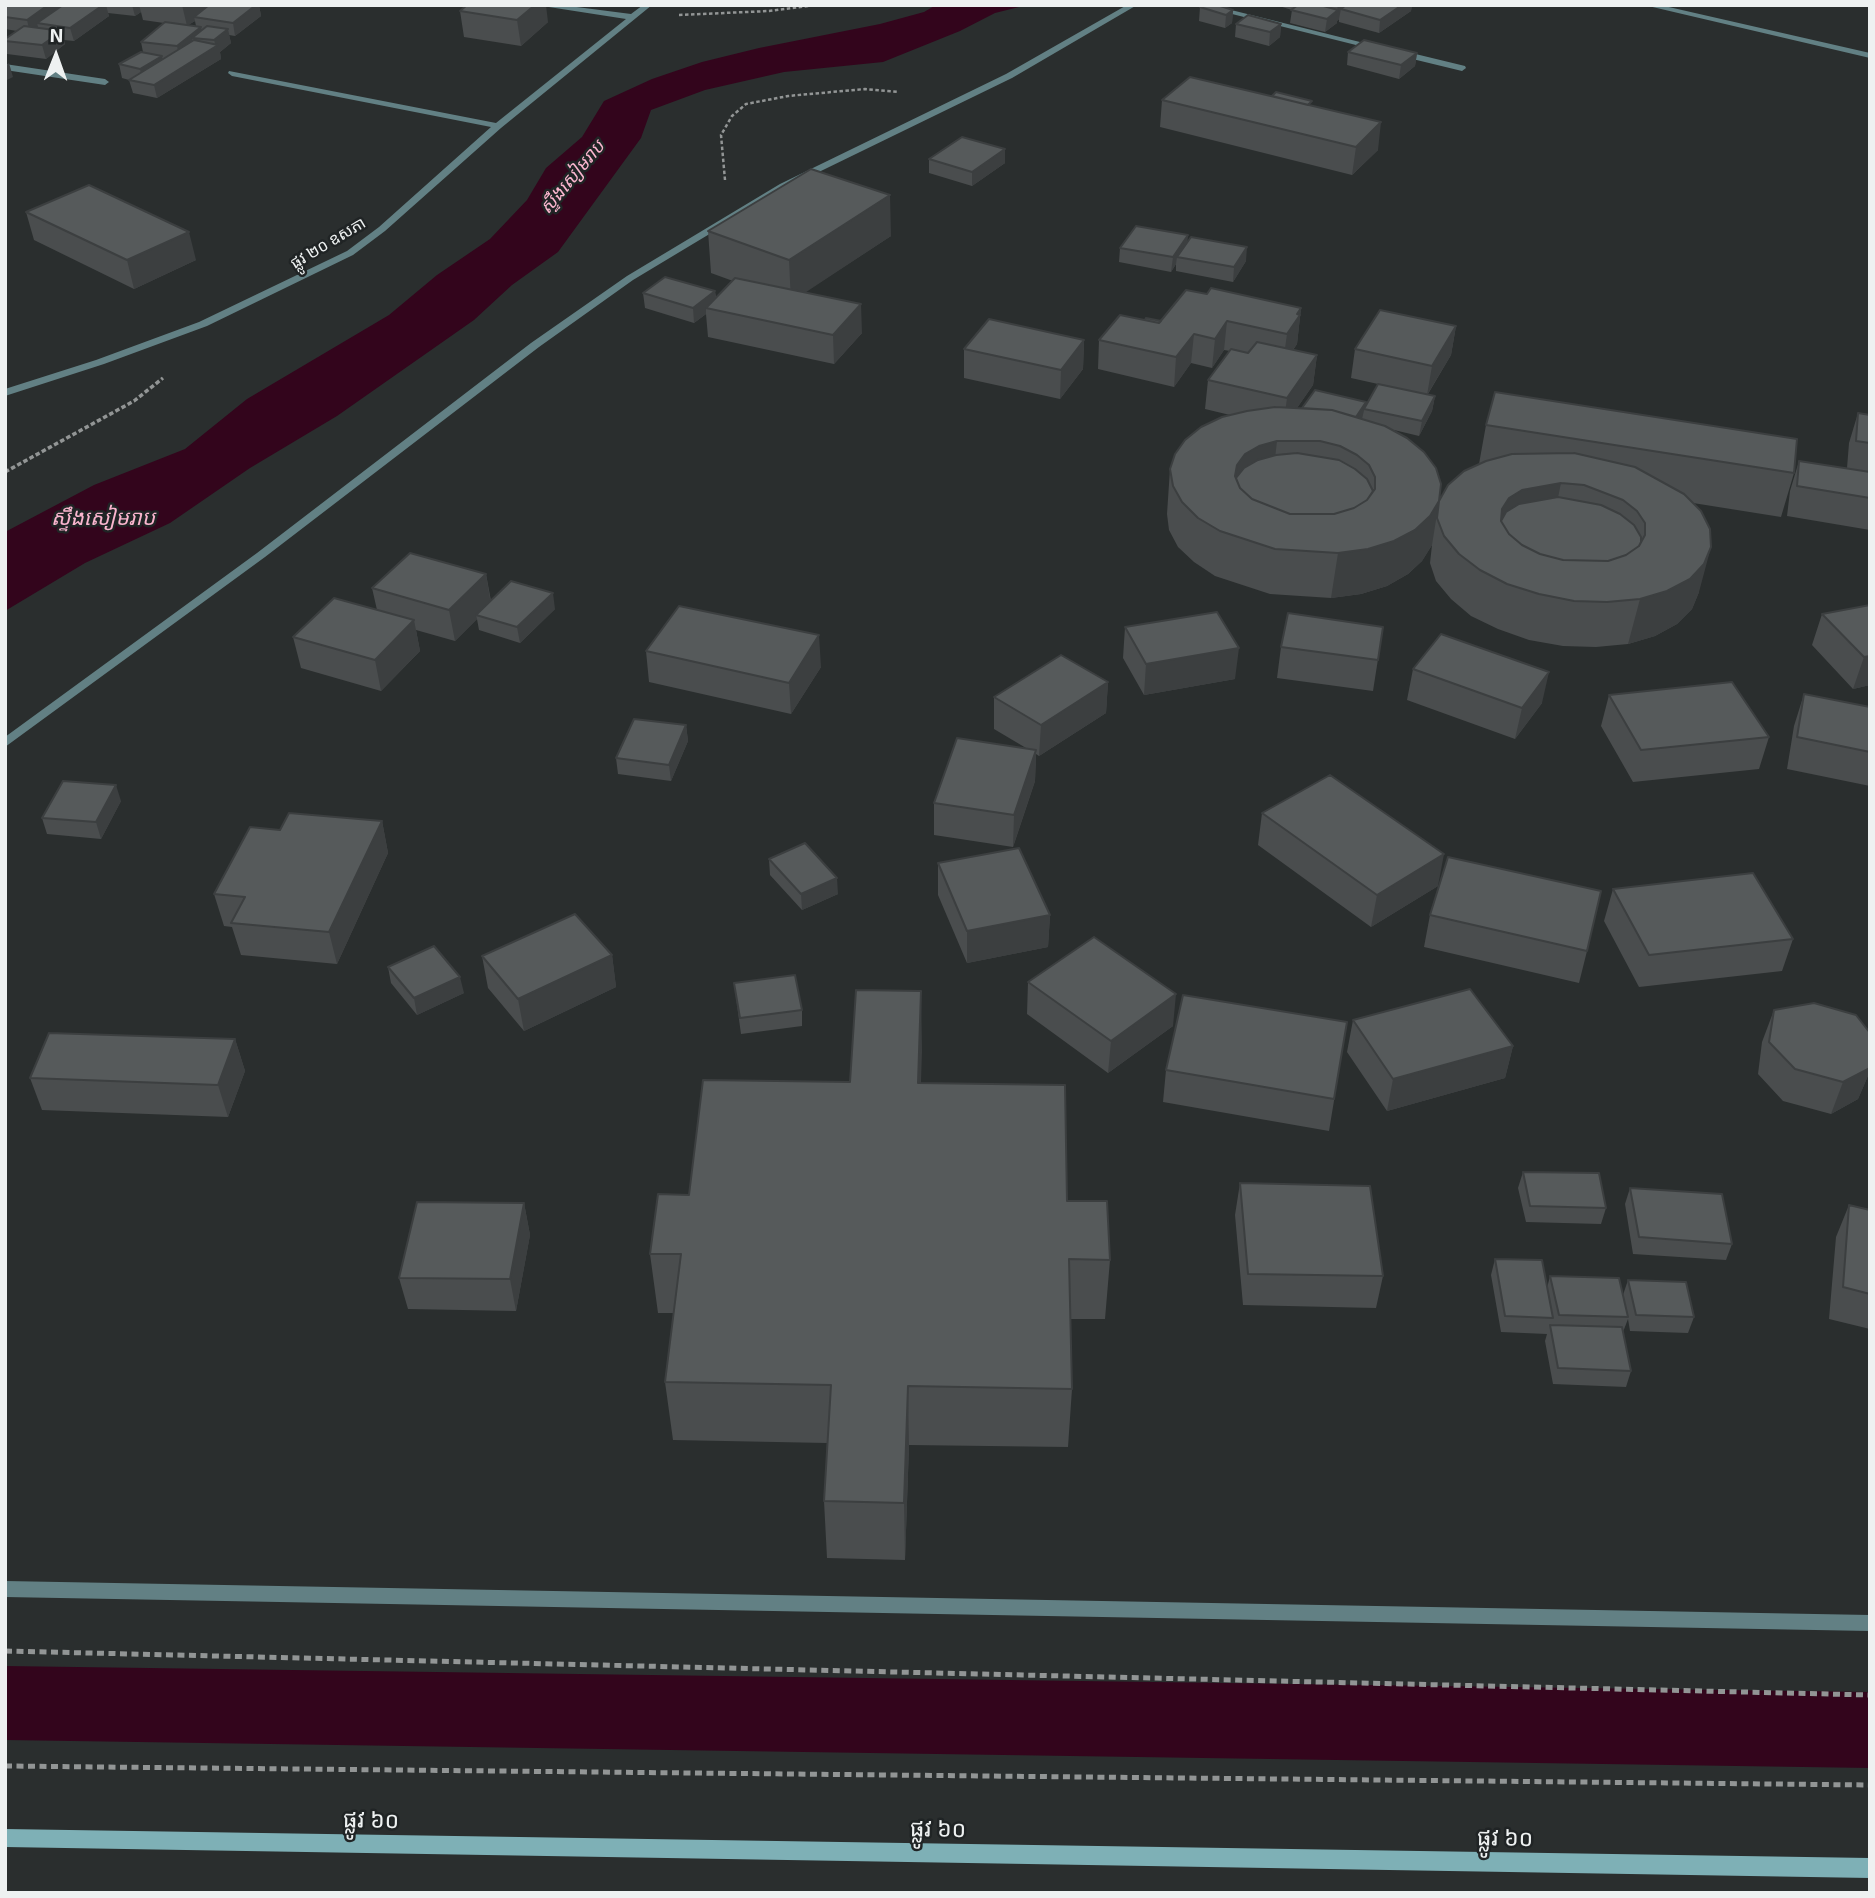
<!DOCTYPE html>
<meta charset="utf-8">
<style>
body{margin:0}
#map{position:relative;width:1875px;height:1898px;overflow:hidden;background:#2a2e2e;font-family:"Exo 2",sans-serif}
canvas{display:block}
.frame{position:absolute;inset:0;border:7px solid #eef1f1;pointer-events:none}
.north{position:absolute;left:21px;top:21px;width:70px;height:70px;-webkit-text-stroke:5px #202425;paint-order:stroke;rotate:1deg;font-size:19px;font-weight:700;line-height:28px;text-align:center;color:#eef1f1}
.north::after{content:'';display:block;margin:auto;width:24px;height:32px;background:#eef1f1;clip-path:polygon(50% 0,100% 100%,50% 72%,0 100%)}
</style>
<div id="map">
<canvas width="1875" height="1898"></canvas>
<div class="frame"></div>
<div class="north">N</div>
</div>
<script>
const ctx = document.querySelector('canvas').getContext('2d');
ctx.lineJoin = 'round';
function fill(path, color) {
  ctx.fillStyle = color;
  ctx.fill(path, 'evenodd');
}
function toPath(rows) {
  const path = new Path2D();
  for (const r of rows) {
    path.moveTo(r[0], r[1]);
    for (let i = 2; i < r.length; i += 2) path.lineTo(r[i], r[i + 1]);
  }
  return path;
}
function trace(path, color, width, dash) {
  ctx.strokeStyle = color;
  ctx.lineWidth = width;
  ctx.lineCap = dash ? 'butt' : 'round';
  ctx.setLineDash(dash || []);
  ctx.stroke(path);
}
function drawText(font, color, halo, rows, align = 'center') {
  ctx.font = font + ' "Exo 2","Noto Sans Khmer",sans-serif';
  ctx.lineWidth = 5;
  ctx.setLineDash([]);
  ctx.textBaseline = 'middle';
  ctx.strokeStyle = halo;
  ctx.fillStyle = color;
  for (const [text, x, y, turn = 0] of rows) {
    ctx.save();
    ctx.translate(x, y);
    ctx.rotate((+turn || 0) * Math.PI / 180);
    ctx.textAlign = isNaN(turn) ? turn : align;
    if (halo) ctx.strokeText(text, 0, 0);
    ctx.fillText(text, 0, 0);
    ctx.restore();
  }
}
const water = toPath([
 [936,5,1027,5,995,13,960,31,883,62,784,72,705,90,651,110,641,138,558,252,512,285,474,320,337,416,250,468,170,523,85,563,5,611,5,532,94,485,185,449,247,399,389,315,437,275,490,239,527,200,546,168,582,137,604,101,652,79,702,62,759,48,880,24,924,12]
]);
const canal = toPath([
 [5,1666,1870,1692,1870,1768,5,1740,5,1666]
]);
const pathFar2 = toPath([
 [679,15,769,11,817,5],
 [725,180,721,135,732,116,746,104,788,96,865,89,899,92]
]);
const pathFar1 = toPath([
 [5,472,134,401,163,378]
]);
const path = toPath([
 [5,1651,1870,1695],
 [5,1766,1870,1785]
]);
const lane = toPath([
 [1196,5,1211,5,1380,47,1376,50,1196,5],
 [1399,50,1465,66,1466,68,1462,71,1396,55,1396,51,1399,50]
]);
const street = toPath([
 [536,5,561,5,631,14,643,5,652,5,501,128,385,231,353,255,207,326,104,364,5,396,5,389,96,360,199,322,347,251,379,227,491,127,232,76,228,73,229,71,496,123,626,19,536,5],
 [1127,5,1137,5,1012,78,786,188,633,280,539,347,265,557,5,747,5,737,257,553,531,343,627,276,780,184,1006,74,1127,5],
 [1644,5,1660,5,1870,53,1870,58,1644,5],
 [5,64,105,79,109,82,105,85,5,70,5,64],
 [5,1581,1870,1615,1870,1631,5,1597,5,1581]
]);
const secondary = toPath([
 [5,1829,1870,1858,1870,1878,5,1847,5,1829]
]);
const wall = toPath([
 [5,5,59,8,63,5,259,5,261,16,235,36,229,35,231,43,220,52,221,59,157,98,133,93,129,80,122,78,119,64,143,52,141,42,164,23,143,20,141,12,135,16,108,13,109,16,74,41,64,40,65,44,46,59,7,54,5,47,5,39,17,31,5,29],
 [195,21,196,26,188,25],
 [1276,5,1412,5,1411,11,1379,33,1339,22,1339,19,1337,21,1337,23,1325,32,1290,23,1292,10],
 [1200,7,1233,10,1232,23,1225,28,1199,21],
 [460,11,548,22,521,46,464,37],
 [1236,24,1281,24,1280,37,1269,46,1235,37],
 [1348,52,1417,53,1415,66,1399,79,1347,65],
 [1162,100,1312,106,1378,150,1352,175,1160,127],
 [929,159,1005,163,972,186,929,173],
 [26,212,196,260,134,289,34,240],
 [708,231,891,236,805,292,862,333,834,364,708,337,706,314,694,323,645,308,643,293,715,291,716,298,733,281,711,273],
 [1120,248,1246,261,1233,282,1176,271,1176,264,1171,272,1119,262],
 [1207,294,1301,308,1297,344,1293,350,1317,355,1313,385,1297,408,1365,406,1378,384,1351,378,1355,349,1456,326,1451,355,1428,394,1435,396,1432,411,1419,436,1394,430,1439,501,1479,464,1486,425,1794,473,1781,517,1693,503,1699,592,1692,609,1677,624,1655,636,1628,644,1596,647,1563,646,1529,640,1498,629,1471,616,1451,599,1436,581,1430,563,1432,545,1422,561,1408,574,1387,586,1361,594,1331,598,1270,594,1215,576,1194,562,1178,547,1169,530,1167,514,1170,469,1230,415,1205,409,1208,380,1230,351,1224,350,1212,368,1191,363,1174,387,1098,369,1099,340,1145,320,1161,321],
 [1084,340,1083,369,1060,399,964,378,964,349],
 [1858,413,1870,415,1870,530,1787,516,1790,491,1799,461,1847,468,1849,443],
 [486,574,491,601,555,609,520,643,479,630,477,619,455,641,416,630,420,651,381,691,301,668,293,637,377,610,372,588],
 [1870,605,1870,685,1853,689,1812,645,1822,614],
 [1125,627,1235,679,1144,695,1123,658],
 [1383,627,1373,691,1277,678,1281,647],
 [646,651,821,667,791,714,649,682],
 [1413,669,1542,703,1515,739,1407,700],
 [1108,682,1106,713,1039,756,1036,754,1035,781,1013,847,934,835,934,803,1026,748,994,729,994,697],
 [1804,694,1870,707,1870,786,1787,769,1794,726],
 [1609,695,1769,737,1759,769,1633,782,1601,726],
 [686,725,688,741,671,781,618,774,616,758],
 [121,801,101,839,47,834,42,818],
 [1262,813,1438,886,1371,927,1258,845],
 [382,821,388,853,337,964,241,955,232,927,224,926,214,894,280,830],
 [769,859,838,894,802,910,770,875],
 [938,863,1050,915,1048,947,967,963,938,895],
 [1613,889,1793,939,1782,971,1639,987,1604,921],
 [1430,915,1587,951,1579,983,1424,947],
 [612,955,616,987,524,1031,488,988,482,956],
 [388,967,464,993,417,1015,391,983],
 [1028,982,1173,1026,1108,1073,1027,1014],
 [734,983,802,1010,802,1026,741,1034],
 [921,991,921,1083,1067,1201,1110,1260,1105,1319,1070,1319,1072,1389,1068,1447,909,1445,905,1560,827,1558,824,1501,827,1443,673,1440,665,1382,674,1313,658,1313,650,1254,689,1195,850,1082],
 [1774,1010,1870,1033,1870,1071,1858,1099,1831,1114,1783,1101,1758,1074,1762,1042],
 [1353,1020,1513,1046,1505,1078,1387,1111,1347,1052],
 [1347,1022,1329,1131,1163,1102,1166,1070],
 [235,1039,245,1071,228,1117,42,1110,30,1078],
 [1523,1172,1606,1208,1601,1224,1526,1222,1518,1188],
 [1240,1183,1383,1276,1376,1308,1243,1305,1235,1215],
 [1630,1188,1732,1244,1726,1260,1633,1254,1625,1204],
 [524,1203,530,1235,516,1311,408,1309,399,1278],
 [1849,1205,1870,1210,1870,1329,1829,1319,1836,1237],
 [1495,1259,1547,1288,1550,1276,1623,1295,1628,1280,1694,1317,1688,1333,1630,1331,1628,1319,1623,1332,1631,1371,1626,1387,1553,1384,1545,1341,1547,1334,1501,1332,1491,1275]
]);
const shadedWall = toPath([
 [48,5,58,5,60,12,37,23,38,27,30,33,27,20],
 [103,5,106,5,109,16,74,41,70,28],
 [132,5,139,5,141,12,135,16],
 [182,5,216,5,194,17,195,21,187,26],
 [256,5,259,5,261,16,235,36,233,23],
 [535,5,546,5,548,22,521,46,517,20],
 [1338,5,1360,5,1341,9,1339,19,1337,21,1337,23,1325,32,1327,19,1337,10],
 [1402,5,1412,5,1411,11,1379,33,1380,20],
 [1233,10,1232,23,1225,28,1226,15],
 [1281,24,1280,37,1269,46,1270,32],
 [201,27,204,39,192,38,194,48,180,60,177,46],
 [228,29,231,43,220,52,221,59,157,98,154,85,216,47,214,40],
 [62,31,65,44,46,59,42,45],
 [1417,53,1415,66,1399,79,1401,65],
 [162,56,165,70,143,83,140,69],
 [9,63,13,77,5,81,5,66],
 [1381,122,1378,150,1352,175,1356,147],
 [1005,149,1005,163,972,186,972,172],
 [890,195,891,236,791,302,789,260],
 [189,232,196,260,134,289,127,260],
 [1188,235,1187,249,1177,257,1176,264,1171,272,1173,257],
 [1247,247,1246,261,1233,282,1234,267],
 [715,291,716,306,706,308,706,314,694,323,693,308],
 [861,304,862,333,834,364,833,335],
 [1301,308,1297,344,1283,363,1287,334],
 [1227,321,1224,350,1212,368,1215,339],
 [1456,326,1451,355,1427,395,1432,366],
 [1194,334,1191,363,1174,387,1176,357],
 [1084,340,1083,369,1060,399,1061,370],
 [1317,355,1313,385,1283,428,1287,398],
 [1435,396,1432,411,1419,436,1422,421],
 [1366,402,1362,419,1351,424],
 [1277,441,1272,485,1241,498,1235,476,1237,465,1245,454,1259,446],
 [1561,483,1552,527,1502,541,1502,509,1509,498,1522,490],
 [1439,501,1432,545,1422,561,1408,574,1387,586,1361,594,1331,598,1338,553],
 [1711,547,1699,592,1692,609,1677,624,1655,636,1628,644,1640,599],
 [486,574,491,605,476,615,477,619,455,641,449,610],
 [553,593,555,609,520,643,517,627],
 [414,620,420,651,381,691,375,660],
 [819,635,821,667,791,714,789,683],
 [1239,648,1235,679,1144,695,1146,664],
 [1870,656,1870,685,1853,689,1864,657],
 [1549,672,1542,703,1515,739,1522,708],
 [1108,682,1106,713,1039,756,1041,725],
 [686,725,688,741,671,781,669,765],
 [1036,750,1035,781,1013,847,1014,815],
 [116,785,121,801,101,839,96,822],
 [382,821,388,853,337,964,329,932],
 [1444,854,1438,886,1371,927,1377,895],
 [837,878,838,894,802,910,801,894],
 [1050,915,1048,947,967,963,967,931],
 [612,955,616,987,524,1031,518,999],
 [460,977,464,993,417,1015,414,998],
 [921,991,922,1051,919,1143,918,1083],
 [1176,994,1173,1026,1108,1073,1111,1041],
 [235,1039,245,1071,228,1117,218,1085],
 [1513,1046,1505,1078,1387,1111,1393,1079],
 [1870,1068,1870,1071,1858,1099,1831,1114,1843,1082],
 [524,1203,530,1235,516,1311,510,1279],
 [908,1386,909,1445,905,1560,904,1503]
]);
const building = toPath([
 [6,5,48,5,27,20,5,17,5,6,6,5],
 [63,5,103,5,70,28,37,23,63,5],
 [209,5,256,5,233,23,194,17,209,5],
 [467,5,535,5,517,20,460,11,467,5],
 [1203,5,1217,5,1233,10,1226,15,1200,7,1203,5],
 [1298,5,1320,5,1338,10,1327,19,1291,10,1298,5],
 [1346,5,1402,5,1380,20,1341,9,1346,5],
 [1248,15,1281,24,1270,32,1236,24,1248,15],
 [165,22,201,27,177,46,141,42,165,22],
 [24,26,62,31,42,45,5,41,5,39,24,26],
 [207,26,228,29,214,40,192,38,207,26],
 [194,40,218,45,154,85,129,80,194,40],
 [1364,40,1417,53,1401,65,1348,52,1364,40],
 [141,52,162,56,140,69,119,64,141,52],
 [1190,77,1381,122,1356,147,1162,100,1190,77],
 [1276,92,1312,101,1308,105,1272,96,1276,92],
 [962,137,1005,149,972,172,929,159,962,137],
 [811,169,890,195,789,260,708,231,811,169],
 [89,185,189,232,127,260,26,212,89,185],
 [1136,226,1188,235,1173,257,1120,248,1136,226],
 [1191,237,1247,247,1234,267,1177,257,1191,237],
 [665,277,715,291,693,308,643,293,665,277],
 [735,278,861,304,833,335,706,308,735,278],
 [1211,288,1301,308,1297,314,1300,315,1287,334,1227,321,1215,339,1194,334,1176,357,1099,340,1120,315,1159,323,1186,290,1207,294,1211,288],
 [1380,310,1456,326,1432,366,1355,349,1380,310],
 [1146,318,1161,321,1159,323,1145,320,1146,318],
 [989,319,1084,340,1061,370,964,349,989,319],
 [1257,342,1317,355,1287,398,1208,380,1231,349,1248,353,1257,342],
 [1378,384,1435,396,1422,421,1364,409,1378,384],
 [1315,390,1366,402,1356,417,1332,410,1302,408,1315,390],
 [1495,392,1797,439,1794,473,1486,425,1495,392],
 [1275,407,1332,410,1385,426,1407,438,1424,452,1436,468,1441,484,1439,501,1430,516,1415,530,1394,541,1368,549,1338,553,1275,549,1220,531,1198,518,1182,502,1173,486,1170,469,1175,454,1185,440,1201,427,1222,417,1247,411,1275,407],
 [1277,441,1320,441,1340,446,1357,455,1369,465,1375,477,1375,489,1367,500,1354,508,1334,514,1290,514,1252,499,1240,488,1235,476,1237,465,1245,454,1259,446,1277,441],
 [1858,413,1870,415,1870,443,1856,441,1858,413],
 [1297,453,1339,460,1355,469,1367,479,1373,491,1367,500,1354,508,1334,514,1290,514,1252,499,1240,488,1236,478,1244,468,1258,460,1276,455,1297,453],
 [1574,453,1635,467,1684,494,1701,511,1710,529,1711,547,1704,564,1690,579,1667,591,1640,599,1607,602,1574,601,1539,594,1507,584,1480,570,1459,554,1444,536,1437,518,1439,501,1448,485,1464,471,1486,461,1512,454,1574,453],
 [1561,483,1584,485,1623,500,1637,511,1645,523,1645,535,1639,546,1626,555,1608,561,1563,560,1540,554,1522,545,1509,534,1501,521,1502,509,1509,498,1522,490,1561,483],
 [1799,461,1870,472,1870,498,1797,486,1799,461],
 [1558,497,1601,505,1620,514,1634,525,1641,537,1641,542,1639,546,1626,555,1608,561,1563,560,1540,554,1522,545,1509,534,1501,521,1506,512,1519,504,1558,497],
 [410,553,486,574,449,610,372,588,410,553],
 [511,581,553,593,517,627,476,615,511,581],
 [334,598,414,620,375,660,293,637,334,598],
 [1870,605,1870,656,1864,657,1822,614,1870,605],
 [679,606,819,635,789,683,646,651,679,606],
 [1217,612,1239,648,1146,664,1125,627,1217,612],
 [1288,613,1383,627,1378,660,1281,647,1288,613],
 [1441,634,1549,672,1522,708,1413,669,1441,634],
 [1061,655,1108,682,1041,725,994,697,1061,655],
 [1732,682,1769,737,1641,750,1609,695,1732,682],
 [1804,694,1870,707,1870,752,1797,737,1804,694],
 [634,719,686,725,669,765,616,758,634,719],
 [957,738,1036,750,1014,815,934,803,957,738],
 [1330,775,1444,854,1377,895,1262,813,1330,775],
 [63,781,116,785,96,822,42,818,63,781],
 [289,813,382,821,329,932,231,923,245,897,214,894,250,827,280,830,289,813],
 [805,843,837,878,801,894,769,859,805,843],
 [1019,848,1050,915,967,931,938,863,1019,848],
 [1448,857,1601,891,1587,951,1430,915,1448,857],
 [1753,873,1793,939,1649,955,1613,889,1753,873],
 [575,914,612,955,518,999,482,956,575,914],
 [1094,937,1176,994,1111,1041,1028,982,1094,937],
 [434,946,460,977,414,998,388,967,434,946],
 [795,975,802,1010,740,1018,734,983,795,975],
 [1470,989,1513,1046,1393,1079,1353,1020,1470,989],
 [856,990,921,991,918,1083,1065,1085,1067,1201,1107,1201,1110,1260,1069,1259,1072,1389,908,1386,904,1503,824,1501,831,1385,665,1382,681,1254,650,1254,658,1194,689,1195,703,1080,850,1082,856,990],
 [1183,995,1347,1022,1334,1099,1166,1070,1183,995],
 [1814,1003,1856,1015,1870,1033,1870,1068,1843,1082,1795,1069,1769,1042,1774,1010,1814,1003],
 [49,1033,235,1039,218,1085,30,1078,49,1033],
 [1523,1172,1599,1173,1606,1208,1530,1206,1523,1172],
 [1240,1183,1370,1186,1383,1276,1248,1274,1240,1183],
 [1630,1188,1722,1194,1732,1244,1639,1237,1630,1188],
 [417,1202,524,1203,510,1279,399,1278,417,1202],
 [1849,1205,1870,1210,1870,1294,1843,1287,1849,1205],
 [1495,1259,1542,1260,1553,1318,1505,1316,1495,1259],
 [1550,1276,1619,1278,1628,1317,1559,1315,1550,1276],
 [1628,1280,1686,1282,1694,1317,1636,1315,1628,1280],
 [1550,1325,1622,1327,1631,1371,1558,1368,1550,1325]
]);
const farStreetnames = [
 ["ផ្លូវ ២០ ឧសភា",328,243,-31]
];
const farWaternames = [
 ["ស្ទឹងសៀមរាប",572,177,-50]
];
const waterNames = [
 ["ស្ទឹងសៀមរាប",103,518]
];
const nearStreetnames = [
 ["ផ្លូវ ៦០",371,1820,1],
 ["ផ្លូវ ៦០",938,1829,1],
 ["ផ្លូវ ៦០",1505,1838,1]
];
fill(water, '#33051c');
fill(canal, '#33051c');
trace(pathFar2, '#929595', 2.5, [3.5, 2.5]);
trace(pathFar1, '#929595', 3.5, [4.5, 2.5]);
trace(path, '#929595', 5, [7, 4.5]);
fill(lane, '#628084');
fill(street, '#628084');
fill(secondary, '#7eb0b6');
fill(wall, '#4a4d4e');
fill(shadedWall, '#3c3f40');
fill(building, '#565a5b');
trace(building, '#3c3f40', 2);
drawText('16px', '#eef1f1', '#202425', farStreetnames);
drawText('italic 18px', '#fab5ce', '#202425', farWaternames);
drawText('italic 21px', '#fab5ce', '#202425', waterNames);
drawText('23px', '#eef1f1', '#202425', nearStreetnames);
</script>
